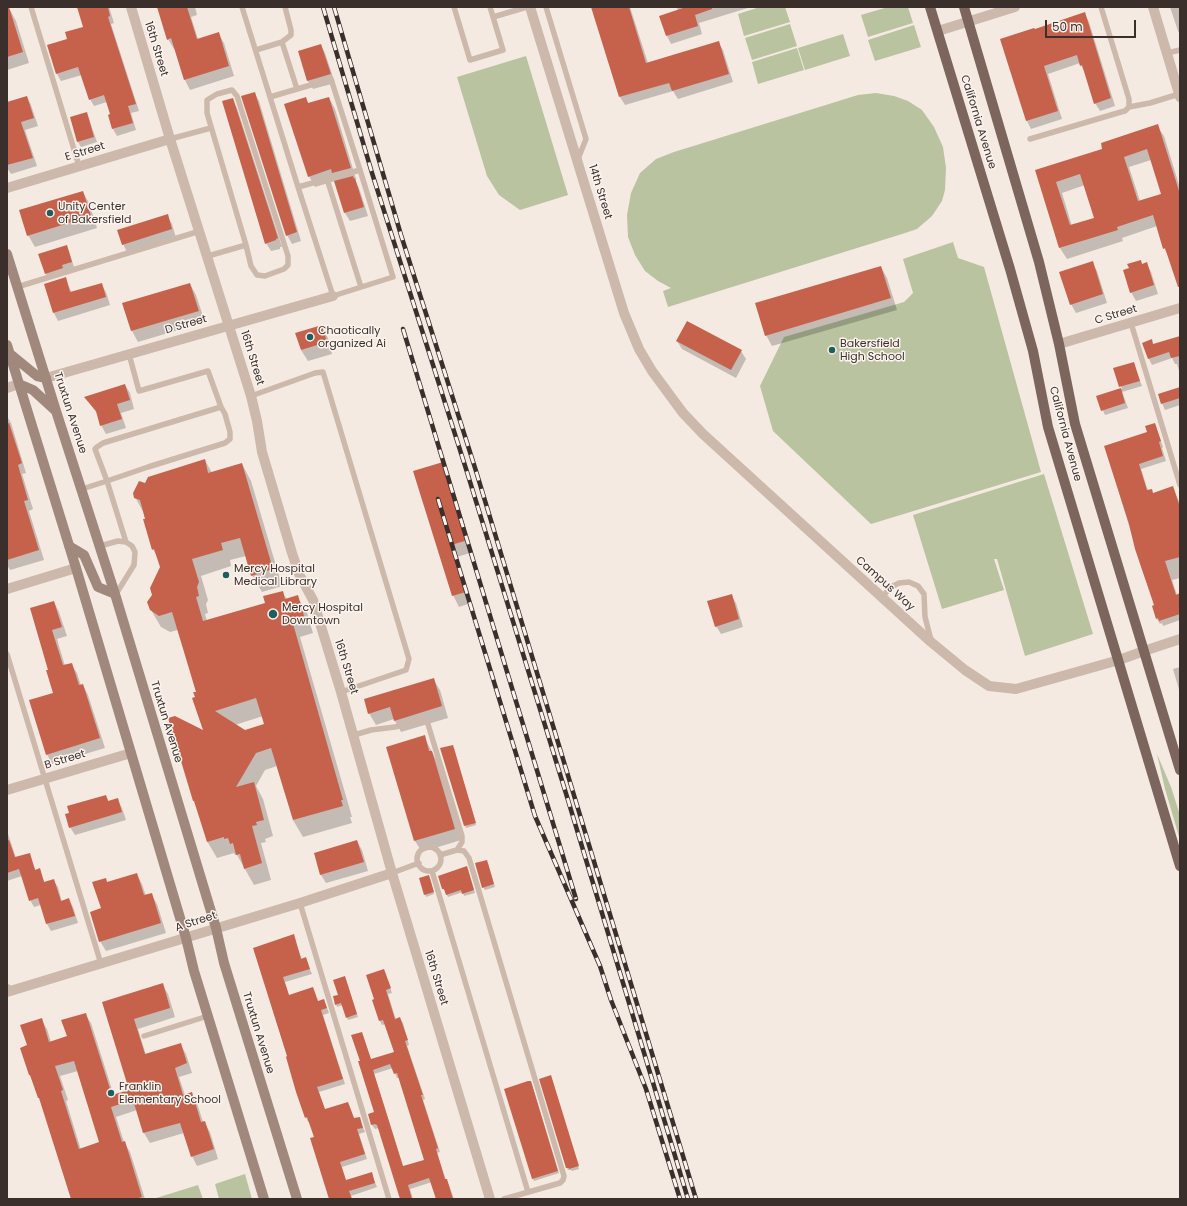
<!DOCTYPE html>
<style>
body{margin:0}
#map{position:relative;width:1187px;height:1206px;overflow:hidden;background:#f4eae1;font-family:Poppins,sans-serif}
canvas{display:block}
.frame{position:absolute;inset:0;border:8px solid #3b2f2b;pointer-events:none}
.scale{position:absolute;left:1045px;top:20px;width:91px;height:18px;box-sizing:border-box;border:2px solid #3b2f2b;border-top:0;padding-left:5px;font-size:12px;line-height:14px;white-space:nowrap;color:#3b2f2b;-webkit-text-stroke:3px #fbf4ee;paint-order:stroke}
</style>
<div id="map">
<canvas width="1187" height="1206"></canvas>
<div class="frame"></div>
<div class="scale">50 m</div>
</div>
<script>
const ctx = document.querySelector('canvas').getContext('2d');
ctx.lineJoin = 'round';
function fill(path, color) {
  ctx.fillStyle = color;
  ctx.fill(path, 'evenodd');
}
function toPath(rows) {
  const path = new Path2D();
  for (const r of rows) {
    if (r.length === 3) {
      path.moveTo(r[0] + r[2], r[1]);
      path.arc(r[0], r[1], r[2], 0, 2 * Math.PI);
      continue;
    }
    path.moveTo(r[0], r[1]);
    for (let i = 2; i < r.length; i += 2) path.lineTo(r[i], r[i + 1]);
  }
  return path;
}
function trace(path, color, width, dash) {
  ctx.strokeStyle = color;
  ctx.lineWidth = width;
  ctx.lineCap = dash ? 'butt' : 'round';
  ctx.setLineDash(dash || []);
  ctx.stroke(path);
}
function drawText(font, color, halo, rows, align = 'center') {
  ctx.font = font + ' Poppins,sans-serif';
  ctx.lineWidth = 3;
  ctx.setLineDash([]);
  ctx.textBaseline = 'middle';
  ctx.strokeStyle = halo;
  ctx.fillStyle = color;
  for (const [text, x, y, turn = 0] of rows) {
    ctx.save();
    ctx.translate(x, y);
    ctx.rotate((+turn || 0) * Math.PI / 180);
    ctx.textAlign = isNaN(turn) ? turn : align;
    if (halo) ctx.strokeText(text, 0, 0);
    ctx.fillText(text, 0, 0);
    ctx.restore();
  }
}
const green = toPath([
 [760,7,785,7,790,22,744,36,738,14],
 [888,7,908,7,913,23,868,37,861,15],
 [790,24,797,46,752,60,745,38],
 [914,25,921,47,875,61,868,40],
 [843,34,850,56,805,70,798,48],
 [797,48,804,70,758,84,752,62],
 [526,56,568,195,520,210,499,195,487,176,457,77],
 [876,93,894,96,908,101,922,110,934,127,943,147,946,168,945,190,942,201,932,216,917,229,902,234,668,307,663,291,671,288,658,281,645,271,635,255,628,237,627,215,631,193,640,173,656,159,674,152,858,95],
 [953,242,958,258,984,267,1041,472,871,524,773,431,760,386,784,337,904,302,913,293,903,259],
 [1044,474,1093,634,1025,656,997,559,994,559,1004,590,942,609,913,515],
 [1134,679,1157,754,1171,787,1180,815,1180,840,1165,789,1157,754],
 [245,1174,252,1199,219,1199,215,1184],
 [198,1185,203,1199,153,1199]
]);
const shadow = toPath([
 [78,7,109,7,114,23,111,24,139,111,131,113,136,130,117,136,113,129,111,115,107,102,94,106,90,99,82,75,61,81,57,74,48,45,68,40,84,27],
 [158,7,195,7,197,15,191,17,198,39,218,33,224,43,234,76,190,90,185,80,175,49,174,49,168,39],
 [597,7,630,7,648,63,718,42,723,50,733,82,678,99,673,91,625,105,620,97,593,8],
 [677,7,751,7,699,23,702,34,671,44,667,36,678,11],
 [1170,7,1180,7,1180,35,1178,31],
 [10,10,16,21,29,63,7,70,7,11],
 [1085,14,1089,22,1115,106,1100,111,1095,103,1085,73,1080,63,1048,74,1062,119,1031,129,1027,121,1002,40],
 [321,45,325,53,335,83,313,89,308,81,299,51],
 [254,93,259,101,301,241,292,244,287,235],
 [27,97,31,105,38,126,25,130,37,166,11,174,7,168,7,103],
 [305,98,309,104,329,98,335,109,356,179,355,180,359,188,368,216,350,221,345,213,335,181,315,187,309,176],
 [232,99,237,108,282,247,280,247,280,249,271,251,266,243],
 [86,113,89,119,97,142,81,147,78,142,71,118],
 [1157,126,1164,136,1180,188,1180,284,1169,257,1164,248,1157,226,1122,238,1123,241,1067,259,1060,248,1036,171,1104,149],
 [1151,160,1162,194,1140,201,1129,167],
 [1085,185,1095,218,1072,226,1062,193],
 [83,192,89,203,97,228,35,247,28,235],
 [167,216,172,224,176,238,127,252,123,244],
 [66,246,69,251,74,267,49,279,46,274],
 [1092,262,1097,271,1107,303,1076,313,1071,304],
 [1147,264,1151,272,1158,294,1136,301,1131,292,1142,265],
 [881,267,887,278,897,310,772,346,766,335],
 [65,278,72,293,101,284,106,292,110,305,58,321,54,313],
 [190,284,196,295,205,322,138,342,132,331,123,304],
 [321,326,328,338,332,354,308,361,301,350],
 [1180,337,1180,374,1177,364,1175,364,1172,358,1152,365,1149,359,1144,343,1151,341,1154,345],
 [677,341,741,351,746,359,736,378,682,349],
 [1133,363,1142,386,1122,392,1128,408,1105,415,1097,397,1122,389,1115,369],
 [125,385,130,393,134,409,121,413,126,428,106,434,101,425,98,415,85,397],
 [1180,388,1180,405,1165,410,1162,403],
 [7,416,11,423,26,473,22,474,33,509,29,511,44,560,10,570,7,565],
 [1155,424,1163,447,1162,448,1166,461,1141,469,1148,491,1151,490,1153,494,1173,487,1180,504,1180,578,1172,580,1177,595,1180,594,1180,620,1163,626,1162,623,1160,624,1157,619,1155,606,1142,569,1105,446,1148,433],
 [205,460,212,473,242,464,251,481,282,586,262,592,252,575,246,556,230,560,231,566,201,576,208,600,206,604,208,613,205,614,207,621,266,604,282,592,287,599,297,596,307,613,313,633,300,637,352,817,350,817,352,823,303,837,293,820,277,766,265,770,256,786,263,799,273,836,265,839,266,842,261,843,271,880,254,885,237,855,235,855,234,853,217,858,207,841,197,807,194,801,204,732,196,698,197,692,178,630,170,632,161,627,151,610,153,595,161,567,158,558,153,549,145,515,135,497,145,484],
 [263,716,265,725,245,731,235,725],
 [443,463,449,474,473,552,457,557,471,603,459,607,453,595],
 [731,595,736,603,743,627,721,634,716,626],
 [54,602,59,612,67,636,57,639,65,666,71,664,77,673,81,686,83,685,88,695,105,748,52,764,47,754,55,694,49,670,31,609],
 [1180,667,1180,693,1173,669],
 [433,679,440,690,448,718,401,732,394,719,376,725,369,713],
 [424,737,438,763,461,840,422,852,415,841,387,748],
 [454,748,476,825,466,828,441,749],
 [106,796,109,802,117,799,122,808,126,820,75,835,70,827],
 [7,831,16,858,29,854,36,871,39,870,45,883,53,880,58,887,62,902,69,900,73,907,78,923,51,931,47,924,41,905,34,907,30,900,22,876,7,881],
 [357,841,362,850,368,871,326,883,321,875,315,854],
 [488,863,495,887,485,890,483,887],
 [468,869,475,893,464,896,463,892,448,897,445,891,443,889],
 [137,875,142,884,146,896,151,894,157,904,166,933,106,951,100,941,102,909,108,883],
 [430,878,434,894,426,897,425,894],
 [293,936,302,959,305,958,312,974,285,982,289,996,318,1002,324,1000,329,1013,323,1015,345,1084,319,1092,325,1110,348,1103,354,1119,359,1118,365,1132,359,1134,367,1159,342,1167,346,1181,371,1173,377,1187,351,1196,352,1199,331,1199,315,1137,310,1121,308,1122,306,1117,254,949],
 [384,970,392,993,388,994,396,1020,400,1019,403,1023,409,1045,407,1046,425,1099,423,1100,440,1152,437,1153,446,1180,449,1185,454,1199,437,1199,432,1182,410,1189,413,1199,401,1199,379,1128,375,1129,372,1125,375,1113,361,1062,362,1033,371,1060,395,1053,386,1024,382,1025,380,1021,375,1000],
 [393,1068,397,1078,399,1078,425,1160,403,1167,374,1074],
 [346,980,358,1017,348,1020,343,1005,337,1007,334,997,339,995],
 [162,984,168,994,175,1017,138,1029,146,1055,180,1044,186,1054,192,1073,179,1077,185,1095,191,1093,197,1103,203,1122,204,1122,210,1132,218,1159,197,1166,192,1156,184,1133,150,1143,144,1133,137,1110,116,1117,124,1142,130,1152,145,1199,72,1199,42,1104,30,1075,28,1046,41,1019,47,1029,51,1042,68,1037,85,1014,91,1023,114,1096,130,1090,103,1003],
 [78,1071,101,1143,81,1150,66,1101,68,1100,60,1076],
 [551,1076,579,1169,572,1171,571,1170,568,1170,567,1168,541,1079],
 [532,1085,559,1173,534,1181,533,1179]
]);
const building = toPath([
 [7,7,9,7,23,52,7,57],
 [77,7,108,7,110,16,108,17,136,104,128,106,133,123,112,129,108,115,110,114,104,95,89,100,78,67,56,74,47,45,67,39,65,32,83,27],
 [157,7,187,7,197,39,219,32,229,66,184,80,171,38,167,40],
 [591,7,629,7,646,63,719,41,729,74,672,91,669,83,619,97],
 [686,7,712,7,712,9,695,15,698,26,666,36,659,16],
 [1085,12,1111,98,1094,104,1082,65,1080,66,1077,55,1044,66,1058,111,1026,121,1000,39,1034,28,1035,29],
 [321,44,331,74,307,81,298,51],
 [255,92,297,232,286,236,241,96],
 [27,96,34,118,21,122,33,158,7,165,7,102],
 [306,97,308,103,329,97,351,168,332,173,331,169,308,177,284,104],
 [233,98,278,238,276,239,276,240,265,244,222,101],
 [87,112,94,137,77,142,70,117],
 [1158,124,1180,194,1180,287,1178,287,1165,248,1163,249,1153,215,1117,227,1118,230,1059,248,1035,170,1102,149,1101,143],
 [1147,149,1161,194,1138,201,1124,157],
 [1080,174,1094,218,1070,225,1056,182],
 [353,176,354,179,355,178,364,207,344,213,334,181],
 [83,191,91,216,27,236,19,210],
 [168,214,172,229,122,245,117,230],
 [67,245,72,262,62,265,63,268,45,274,38,254],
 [1141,260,1142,264,1147,262,1154,285,1130,293,1123,270,1129,268,1127,264],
 [1093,261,1103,294,1070,305,1059,272],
 [881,266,891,298,765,336,755,303],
 [66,277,70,292,102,283,106,297,53,313,44,284],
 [190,283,199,311,131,331,122,303],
 [687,321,742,350,731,370,676,341],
 [322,325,327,342,301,350,295,333],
 [1180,336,1180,356,1171,358,1169,352,1148,359,1142,343,1152,339,1153,344],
 [1134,362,1140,381,1119,387,1113,368],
 [125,384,130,400,117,404,122,419,100,426,96,411,84,397],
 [1180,387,1180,398,1161,404,1158,394],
 [1121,388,1125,403,1101,411,1096,396],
 [9,423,22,463,18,465,28,500,24,501,39,550,7,560,7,424],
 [1155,423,1161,441,1159,442,1163,456,1139,464,1147,490,1152,489,1153,493,1173,486,1180,507,1180,557,1165,561,1176,595,1180,593,1180,614,1159,621,1158,618,1156,619,1152,606,1154,605,1135,549,1129,524,1104,446,1147,432,1145,426],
 [205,459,208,473,242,463,273,569,251,576,240,538,221,543,223,550,192,559,199,582,197,587,199,596,196,597,203,621,265,603,263,596,283,591,285,599,298,595,304,616,292,620,343,800,341,800,343,806,293,820,271,748,256,753,236,787,254,782,264,820,256,822,257,825,252,826,262,863,244,869,240,854,236,855,233,843,230,844,228,838,224,839,224,837,207,842,194,801,193,801,168,718,175,716,203,730,192,698,195,697,193,692,196,692,172,612,159,616,150,610,147,602,152,595,150,588,160,567,154,549,152,550,143,519,145,519,140,500,134,498,133,493,139,481,145,483,148,477],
 [256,698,264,724,245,730,215,711],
 [443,462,468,540,451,545,466,592,452,596,413,471],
 [732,594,739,619,715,627,707,601],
 [54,601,62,627,52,630,63,665,72,663,79,685,83,684,100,738,46,755,29,700,53,693,46,670,48,670,30,608],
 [434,678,442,706,394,721,390,707,368,714,364,699],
 [425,735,429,751,432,751,455,829,414,841,386,747],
 [453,745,476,823,464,826,440,748],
 [106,795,108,801,118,798,122,812,69,828,65,814,69,813,67,806],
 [9,840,15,857,30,853,35,870,40,868,44,882,54,879,61,901,69,898,75,916,46,924,38,898,29,901,19,869,7,873,7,841],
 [357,840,364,862,320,875,314,853],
 [487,860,494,884,482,888,475,863],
 [467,866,474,890,462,894,461,890,446,895,444,889,442,889,438,876],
 [137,873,144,895,152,893,161,923,99,942,90,912,101,908,92,882,106,878,107,882],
 [429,875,434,892,424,895,419,878],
 [294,934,301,959,306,957,310,969,283,977,289,995,313,987,318,1001,324,999,327,1008,321,1010,343,1079,317,1087,325,1109,348,1102,354,1118,360,1117,363,1128,357,1129,365,1154,340,1162,346,1180,372,1172,375,1183,349,1191,352,1199,329,1199,310,1138,314,1137,307,1117,305,1118,296,1092,286,1057,287,1056,253,948],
 [384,969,391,988,386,990,395,1019,400,1017,408,1040,405,1041,423,1095,421,1095,438,1148,436,1149,445,1179,447,1179,453,1199,436,1199,429,1178,408,1185,412,1199,400,1199,377,1125,375,1124,371,1125,368,1114,374,1112,358,1061,360,1061,351,1035,362,1032,371,1059,394,1052,383,1020,379,1021,372,1000,374,999,366,975],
 [390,1064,394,1074,397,1073,424,1160,403,1166,373,1070],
 [345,976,357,1014,346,1018,341,1003,335,1005,333,996,338,995,333,980],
 [163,983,170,1008,134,1019,145,1054,181,1043,187,1063,175,1068,183,1095,192,1092,201,1122,205,1121,214,1149,191,1157,180,1123,143,1133,133,1100,111,1107,122,1142,125,1141,142,1197,135,1199,71,1199,39,1098,38,1098,30,1075,29,1075,20,1048,27,1045,20,1025,42,1018,49,1042,67,1036,61,1020,86,1013,112,1095,129,1090,102,1002],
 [74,1061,99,1142,79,1149,61,1091,63,1090,55,1066],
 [551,1075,579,1166,569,1169,569,1168,566,1168,539,1079],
 [528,1081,531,1081,558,1171,532,1179,504,1089]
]);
const service = toPath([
 [31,7,79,166],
 [242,7,298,187,333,296,393,277,360,170,298,187],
 [454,7,470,60,503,50,490,7],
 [546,7,586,139,578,159],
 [493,17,527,7],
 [282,42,291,35,291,30,285,7],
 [256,50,282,42,297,89],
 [1167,53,1180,50],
 [270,97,331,79,360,170],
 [1129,107,1150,103,1179,94],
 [170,139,211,128],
 [1030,139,1121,112,1125,111,1129,107,1129,99,1101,7],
 [327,179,361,287],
 [208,256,246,245,251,266,257,275,265,276,284,269,288,265,288,256,237,96,232,90,217,94,207,100,207,113,246,245],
 [17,287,200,231],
 [1131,323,1180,485],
 [129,354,139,391,208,371,221,407],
 [251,396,315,373,323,372,409,659,406,670,341,692],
 [82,489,107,481,148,467,225,443,230,439,230,432,225,414,221,407,103,443,97,447,95,449,107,481,126,542],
 [100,546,118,541,126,542,132,546,135,552,134,565,116,594],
 [882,597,891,587,899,583,909,582,918,586,924,594,925,617,931,640],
 [7,654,101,964],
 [354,735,371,730,395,727,424,719,427,721,462,836,462,842,457,850],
 [429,859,12],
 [440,855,457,850,464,851,469,858,564,1176,563,1180,560,1183,504,1199],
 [432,871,528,1192],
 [392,873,419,863],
 [300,903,389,1199],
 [144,1036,208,1016]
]);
const minor = toPath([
 [131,7,170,139,251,396,257,421,262,452,292,553,299,574,313,600,341,692,392,873,490,1199],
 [530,7,624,313,639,349,652,371,683,413,703,434,931,642,965,670,989,686,1016,689,1119,660,1144,651],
 [1153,7,1180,97],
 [938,31,1015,7],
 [7,188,170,139],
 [1059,344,1180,308],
 [46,378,333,296],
 [7,388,19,384],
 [7,589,76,568],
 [7,790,131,753],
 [7,992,300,903,392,873]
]);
const tertiary = toPath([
 [1144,651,1180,639],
 [7,989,8,991]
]);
const secondary = toPath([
 [7,254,56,411,115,594,216,928,224,963,297,1199],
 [7,345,76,568,186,938,194,971,264,1199],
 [9,353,37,376,46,378],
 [19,384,33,390,56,411],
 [69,546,84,555,98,587,115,594]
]);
const primary = toPath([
 [930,7,1010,269,1033,351,1048,427,1180,866],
 [964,7,1039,262,1059,344,1075,424,1180,770]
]);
const rail = toPath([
 [323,7,372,173,467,472,568,800,688,1199],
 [334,7,401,235,476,471,696,1199],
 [403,329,576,899],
 [438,499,535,816,600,966,611,1000,646,1089,680,1199]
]);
const markers = [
 [50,213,4,"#205d5d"],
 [310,337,4,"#205d5d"],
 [832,350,4,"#205d5d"],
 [226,575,4,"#205d5d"],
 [273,614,5,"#205d5d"],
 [111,1093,4,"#205d5d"]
];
const streetNames = [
 ["16th Street",156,49,73],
 ["California Avenue",978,122,73],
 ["E Street",85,152,-17],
 ["14th Street",600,192,73],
 ["C Street",1116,315,-17],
 ["D Street",186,325,-16],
 ["16th Street",252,358,73],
 ["Truxtun Avenue",70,413,72],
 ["California Avenue",1065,434,75],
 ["Campus Way",885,584,42],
 ["16th Street",346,667,73],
 ["Truxtun Avenue",166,722,73],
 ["B Street",65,760,-17],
 ["A Street",196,922,-18],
 ["16th Street",436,978,73],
 ["Truxtun Avenue",258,1033,73]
];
const poiNames = [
 ["Unity Center",58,207],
 ["of Bakersfield",58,220],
 ["Chaotically",318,331],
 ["organized Ai",318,344],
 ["Bakersfield",840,344],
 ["High School",840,357],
 ["Mercy Hospital",234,569],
 ["Medical Library",234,582],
 ["Mercy Hospital",282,608],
 ["Downtown",282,621],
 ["Franklin",119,1087],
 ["Elementary School",119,1100]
];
fill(green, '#bac3a0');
fill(shadow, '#0003');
fill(building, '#c6624c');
trace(service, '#ccb9ac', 5.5);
trace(minor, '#ccb9ac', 10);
trace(tertiary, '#ccb9ac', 10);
trace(secondary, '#a0887d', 10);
trace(primary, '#7c655c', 10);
trace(rail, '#3b2f2b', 4.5);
trace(rail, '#fbf4ee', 3, [9]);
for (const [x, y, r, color] of markers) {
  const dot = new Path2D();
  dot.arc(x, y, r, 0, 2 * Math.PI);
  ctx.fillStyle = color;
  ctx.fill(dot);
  trace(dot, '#fbf4ee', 1.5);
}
drawText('11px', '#3b2f2b', '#fbf4ee', streetNames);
drawText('11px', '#3b2f2b', '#fbf4ee', poiNames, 'left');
</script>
